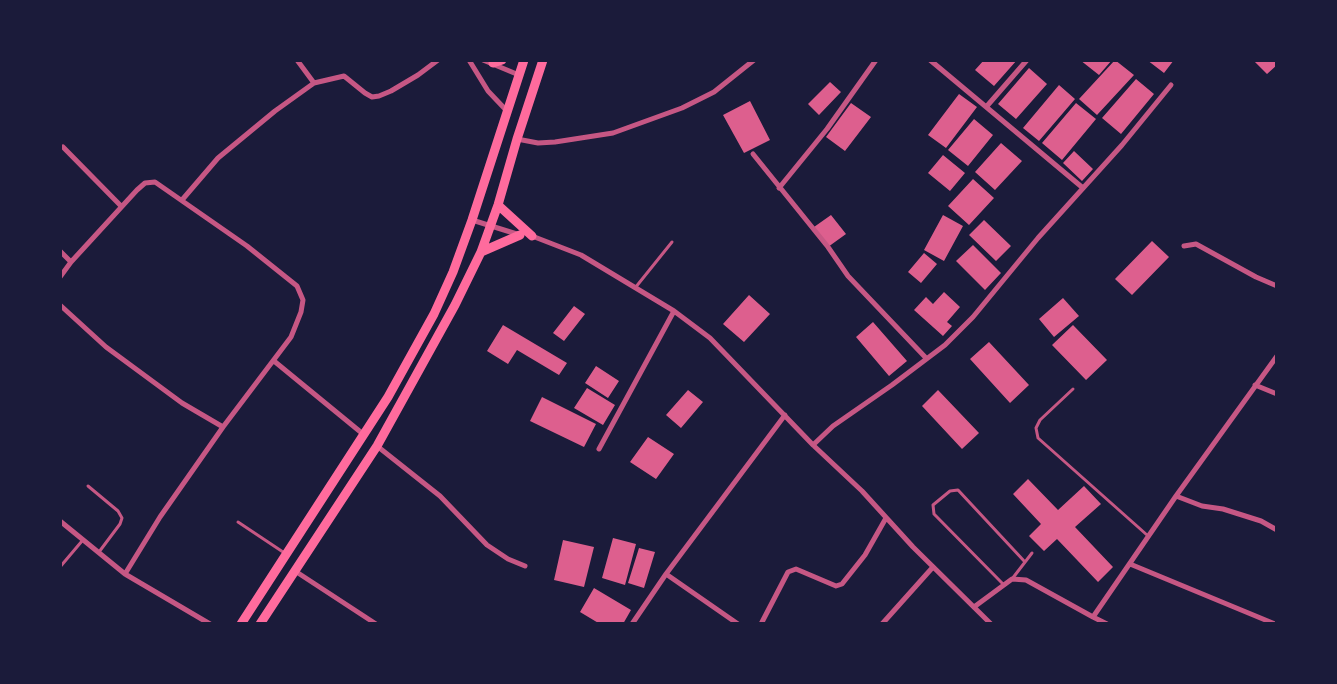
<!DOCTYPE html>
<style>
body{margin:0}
#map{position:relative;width:1337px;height:684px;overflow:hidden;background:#1b1b3a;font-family:Arial,sans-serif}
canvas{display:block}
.frame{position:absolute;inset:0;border:62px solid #1b1b3a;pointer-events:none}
</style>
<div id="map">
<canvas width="1337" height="684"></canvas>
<div class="frame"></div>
</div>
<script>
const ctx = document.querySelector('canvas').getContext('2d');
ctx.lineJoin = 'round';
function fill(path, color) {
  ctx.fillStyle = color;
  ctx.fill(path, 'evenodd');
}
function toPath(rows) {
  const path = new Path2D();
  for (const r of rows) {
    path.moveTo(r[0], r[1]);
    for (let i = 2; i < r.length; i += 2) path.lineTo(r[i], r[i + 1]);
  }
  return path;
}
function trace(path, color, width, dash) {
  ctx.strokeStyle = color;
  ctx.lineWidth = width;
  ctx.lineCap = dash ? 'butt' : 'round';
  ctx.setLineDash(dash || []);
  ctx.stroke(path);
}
const building = toPath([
 [984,60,1017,60,994,86,975,70],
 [1080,60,1112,60,1099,75],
 [1115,60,1134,75,1097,115,1079,99],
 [1147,60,1174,60,1164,73],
 [1253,60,1277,60,1277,65,1267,74],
 [1029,68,1047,84,1016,119,998,104],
 [1136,79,1154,94,1121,134,1102,118],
 [830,82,841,92,819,115,808,104],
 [1059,85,1075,99,1039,141,1023,128],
 [959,94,977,107,946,148,928,135],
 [750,101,770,140,744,153,723,115],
 [851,103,871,117,845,151,826,137],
 [1076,103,1096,119,1062,160,1042,143],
 [974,119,993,135,968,166,948,150],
 [1001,143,1022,161,995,190,975,172],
 [1074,151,1093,169,1082,181,1063,163],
 [943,155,965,173,950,191,928,173],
 [973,179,994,198,969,225,948,206],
 [831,215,846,234,828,247,814,227],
 [943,215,963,226,944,261,924,250],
 [984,220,1011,246,996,261,969,235],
 [1152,241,1169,257,1132,295,1115,279],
 [973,245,1001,273,985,290,956,261],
 [924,253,937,264,921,283,908,272],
 [944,292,960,307,947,322,952,326,943,336,914,310,926,297,933,304],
 [749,295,770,314,744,342,723,324],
 [1063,298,1079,316,1054,337,1039,319],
 [574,306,585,314,564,341,553,333],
 [873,322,907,361,889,376,856,337],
 [503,325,567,363,559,375,517,350,508,364,487,351],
 [1073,325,1107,360,1086,380,1052,345],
 [989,342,1029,385,1010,403,970,359],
 [596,366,619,381,608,398,585,383],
 [587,388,615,405,603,425,574,408],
 [688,390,703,402,681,428,666,415],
 [938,390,979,433,962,449,922,406],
 [542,397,596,424,584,447,530,421],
 [648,437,674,454,656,479,630,462],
 [1028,479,1058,510,1084,486,1101,504,1075,527,1113,567,1098,582,1057,539,1044,551,1029,536,1041,524,1013,494],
 [613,538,636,544,625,585,602,578],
 [563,540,594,547,584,587,554,580],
 [639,548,655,552,644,588,628,583],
 [594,588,631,610,623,624,600,624,580,612]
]);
const service = toPath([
 [635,288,672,242],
 [1073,389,1040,420,1036,428,1038,438,1147,535],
 [88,486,118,511,122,518,120,524,99,552],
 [238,522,286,554],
 [60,567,82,541],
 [1012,579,1032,553],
 [1003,584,934,514,933,505,950,491,958,490,1025,562]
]);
const minor = toPath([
 [297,60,314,83],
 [469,60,488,91,506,110],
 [483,60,519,75],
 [930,60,1083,188],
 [987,106,1027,60],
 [517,139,538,143,555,142,613,133,682,108,714,92,754,60],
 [63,147,121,206],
 [753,154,828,247,848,276,926,358],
 [779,188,827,129,876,60],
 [182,200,218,158,275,111,314,83,344,76,365,93,372,97,379,96,391,91,418,75,438,60],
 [472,220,520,235],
 [532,236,581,255,674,311,710,338,813,445,862,491,913,547,991,624],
 [1184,246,1196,244,1256,277,1277,286],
 [60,251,71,262],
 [60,277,71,262,137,190,145,183,155,182,247,246,297,286,303,300,301,312,291,337,223,427,160,517,125,574],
 [60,305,106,347,182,403,223,427],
 [274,361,363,434],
 [1255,385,1277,394],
 [813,445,833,426,892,385,945,345,973,317,1038,238,1122,145,1171,85],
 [377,446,440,496,487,545,508,559,525,566],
 [599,449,674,311],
 [1176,496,1202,506,1223,509,1261,521,1277,530],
 [60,521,125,574,210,624],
 [1130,564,1275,624],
 [295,571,376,624],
 [666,574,738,624],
 [974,607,1012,579,1026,580,1093,617],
 [632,624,666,574,785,415],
 [761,624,788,572,796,569,836,586,842,584,865,555,886,518],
 [882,624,933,567],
 [1107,624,1093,617,1176,496,1277,356]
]);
const primary = toPath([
 [493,63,502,60],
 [498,205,532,236],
 [481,252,520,235],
 [241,624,388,397,434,314,453,272,472,220,524,60],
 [260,624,377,446,455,305,481,252,498,205,517,139,543,60]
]);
fill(building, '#dd5f8e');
trace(service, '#c65784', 3);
trace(minor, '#c65784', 5);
trace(primary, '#ff6b9d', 9);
</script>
